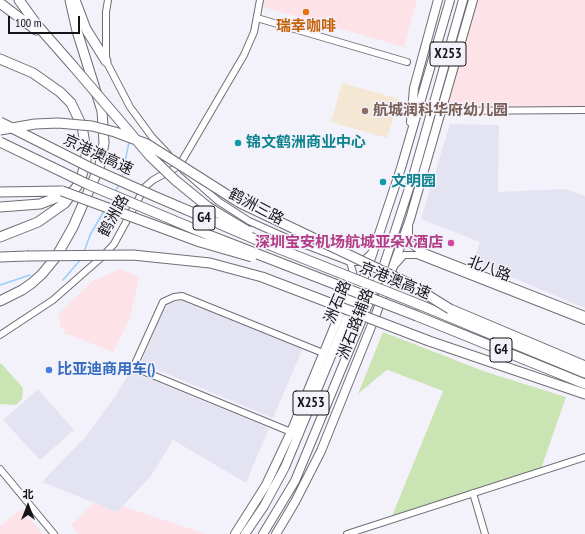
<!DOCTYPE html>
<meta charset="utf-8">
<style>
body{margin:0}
#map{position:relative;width:585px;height:534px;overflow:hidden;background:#f3f2fb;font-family:"PT Sans Narrow","Noto Sans SC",sans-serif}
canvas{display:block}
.north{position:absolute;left:8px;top:486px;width:40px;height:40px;-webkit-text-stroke:3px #f3f2fb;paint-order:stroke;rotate:0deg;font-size:11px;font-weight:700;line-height:16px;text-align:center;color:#151417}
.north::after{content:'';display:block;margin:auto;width:14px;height:18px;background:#151417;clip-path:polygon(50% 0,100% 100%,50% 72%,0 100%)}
.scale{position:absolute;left:8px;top:16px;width:72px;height:18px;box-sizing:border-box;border:2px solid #151417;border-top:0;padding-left:5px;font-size:12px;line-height:14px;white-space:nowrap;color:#151417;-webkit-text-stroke:3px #f3f2fb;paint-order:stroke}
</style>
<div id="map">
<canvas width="585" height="534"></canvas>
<div class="north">北</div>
<div class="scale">100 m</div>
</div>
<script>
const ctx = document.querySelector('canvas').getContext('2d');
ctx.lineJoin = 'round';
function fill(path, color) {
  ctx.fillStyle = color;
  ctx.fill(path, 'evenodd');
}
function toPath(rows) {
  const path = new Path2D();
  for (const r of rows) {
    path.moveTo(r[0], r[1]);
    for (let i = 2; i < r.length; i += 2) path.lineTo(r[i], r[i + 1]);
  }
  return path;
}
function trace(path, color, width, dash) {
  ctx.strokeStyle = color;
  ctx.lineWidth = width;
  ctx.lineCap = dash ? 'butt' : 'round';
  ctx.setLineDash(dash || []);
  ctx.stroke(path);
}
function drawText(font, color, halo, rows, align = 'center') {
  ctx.font = font + ' "PT Sans Narrow","Noto Sans SC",sans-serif';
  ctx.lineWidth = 3;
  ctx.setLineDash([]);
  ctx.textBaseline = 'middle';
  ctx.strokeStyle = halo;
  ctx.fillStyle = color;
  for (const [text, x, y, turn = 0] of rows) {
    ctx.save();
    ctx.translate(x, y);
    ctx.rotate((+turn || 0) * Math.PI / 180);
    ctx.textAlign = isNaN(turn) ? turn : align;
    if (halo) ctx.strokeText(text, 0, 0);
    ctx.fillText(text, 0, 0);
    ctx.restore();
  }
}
const commercial = toPath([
 [265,0,417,0,404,47,263,7],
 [477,0,585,0,585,108,446,109],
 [120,269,139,277,130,318,113,352,64,333,66,330,61,328,58,314,93,281],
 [94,503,117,511,122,506,206,534,79,534,71,525],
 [22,509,43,534,0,534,0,526]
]);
const built = toPath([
 [450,124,499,125,498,192,564,189,585,196,585,308,473,261,480,242,421,219],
 [187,299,303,348,273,418,141,363,166,304],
 [130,371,269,428,246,483,173,440,151,476,117,512,42,482,86,436,117,394],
 [38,389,74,430,40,460,3,420]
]);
const education = toPath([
 [342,83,399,99,387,138,331,122]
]);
const green = toPath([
 [383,332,486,372,566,397,541,469,392,516,443,391,388,370,384,372,358,394],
 [1,363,23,388,22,399,16,405,0,404,0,364]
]);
const stream = toPath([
 [122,177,129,142],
 [115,192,119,185],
 [84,252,90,235,104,211],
 [63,280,81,259],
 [0,285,30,275]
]);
const minor = toPath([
 [108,0,106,12,106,61,130,107,152,137,168,154],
 [257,18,407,62],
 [416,103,442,111,585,110],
 [183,170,218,201,249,221,287,238,350,262,358,262,366,258,372,252],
 [409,227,409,243,419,250,585,315],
 [396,264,404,255,417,255,585,321],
 [349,291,354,276,350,262],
 [0,335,53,300,103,256,114,244,145,187,153,180,179,166,244,55,254,32,260,0],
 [128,365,291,432],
 [134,366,163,302,174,297,182,296,323,353],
 [0,469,54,534],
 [473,493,485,534],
 [347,534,585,457]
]);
const major = toPath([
 [411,122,414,88,438,0],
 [235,534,266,485,291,432,343,306,355,286],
 [245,534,264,506,285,467,368,267,401,168,450,0],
 [263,534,295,481,382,271,414,173,463,0],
 [276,534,295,502,321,451,375,317,410,219,473,0]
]);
const highway = toPath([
 [19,0,37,25,73,66],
 [75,0,86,29,106,61],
 [0,3,36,30],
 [0,59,33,73,60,92,71,103,82,126,86,150,86,161,80,182,65,203,38,222,0,237],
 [0,192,62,191],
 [0,207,40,204,74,191],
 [0,257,27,256],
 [0,301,22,290,32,283,42,274,56,257,73,227,100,165,104,143,102,111,77,31,70,0],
 [413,302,585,373],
 [450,309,585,366],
 [417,316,585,384],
 [429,341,585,394]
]);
const highwayBridge = toPath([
 [73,66,150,156,175,180,208,207,248,231],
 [0,122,91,168,154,196,257,240,413,302],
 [0,130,35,124,58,123,92,126,115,132,147,144,240,203,408,283,450,309],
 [0,142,87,184,206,234,417,316],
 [62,191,200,242,252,257],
 [27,256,133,255,210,263,262,277,429,341]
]);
const markers = [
 [306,12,4,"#e8710a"],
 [365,111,4,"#8d6e63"],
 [238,143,4,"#0f9aa8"],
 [383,182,4,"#0f9aa8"],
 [451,243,4,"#d1479c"],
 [49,370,4,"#3f7fe0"]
];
const shields = [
 [448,54,36],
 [204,218,22],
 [501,350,22],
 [311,403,36]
];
const shieldNames = [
 ["X253",448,54],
 ["G4",204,218],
 ["G4",501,350],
 ["X253",311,403]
];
const foodNames = [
 ["瑞幸咖啡",306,27]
];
const educationNames = [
 ["航城润科华府幼儿园",373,111]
];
const cultureNames = [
 ["锦文鹤洲商业中心",246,143],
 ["文明园",391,182]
];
const streetNames = [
 ["京港澳高速",98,155,25],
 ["鹤洲三路",256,207,28],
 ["鹤洲路",114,216,-61],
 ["北八路",489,269,21],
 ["京港澳高速",395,281,22],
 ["洲石路",338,302,-67],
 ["洲石路辅路",356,324,-69]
];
const hotelNames = [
 ["深圳宝安机场航城亚朵X酒店",443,243]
];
const shopNames = [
 ["比亚迪商用车()",57,370]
];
fill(commercial, '#fde2e7');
fill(built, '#e4e3f2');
fill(education, '#f4e8d4');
fill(green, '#cae4b3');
trace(stream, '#97cdfe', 1.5);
trace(minor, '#6f6e76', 8);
trace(major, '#6f6e76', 10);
trace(highway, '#6f6e76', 11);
trace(minor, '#fff', 6);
trace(major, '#fff', 8);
trace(highway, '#fff', 9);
trace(highwayBridge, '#6f6e76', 11, []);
trace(highwayBridge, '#fff', 9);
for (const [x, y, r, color] of markers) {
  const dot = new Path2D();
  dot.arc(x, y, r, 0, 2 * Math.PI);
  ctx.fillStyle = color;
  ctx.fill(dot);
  trace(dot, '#f3f2fb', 1.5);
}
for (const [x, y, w] of shields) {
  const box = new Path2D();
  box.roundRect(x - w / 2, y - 12, w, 24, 3);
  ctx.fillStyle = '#f3f2fb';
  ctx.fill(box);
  trace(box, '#151417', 1);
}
drawText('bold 14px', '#151417', null, shieldNames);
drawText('bold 15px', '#c56008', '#f3f2fb', foodNames);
drawText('bold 15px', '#785e54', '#f3f2fb', educationNames, 'left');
drawText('bold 15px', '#0d838f', '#f3f2fb', cultureNames, 'left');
drawText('15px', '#151417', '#f3f2fb', streetNames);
drawText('bold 15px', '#b23c85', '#f3f2fb', hotelNames, 'right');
drawText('bold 15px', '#366cbe', '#f3f2fb', shopNames, 'left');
</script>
